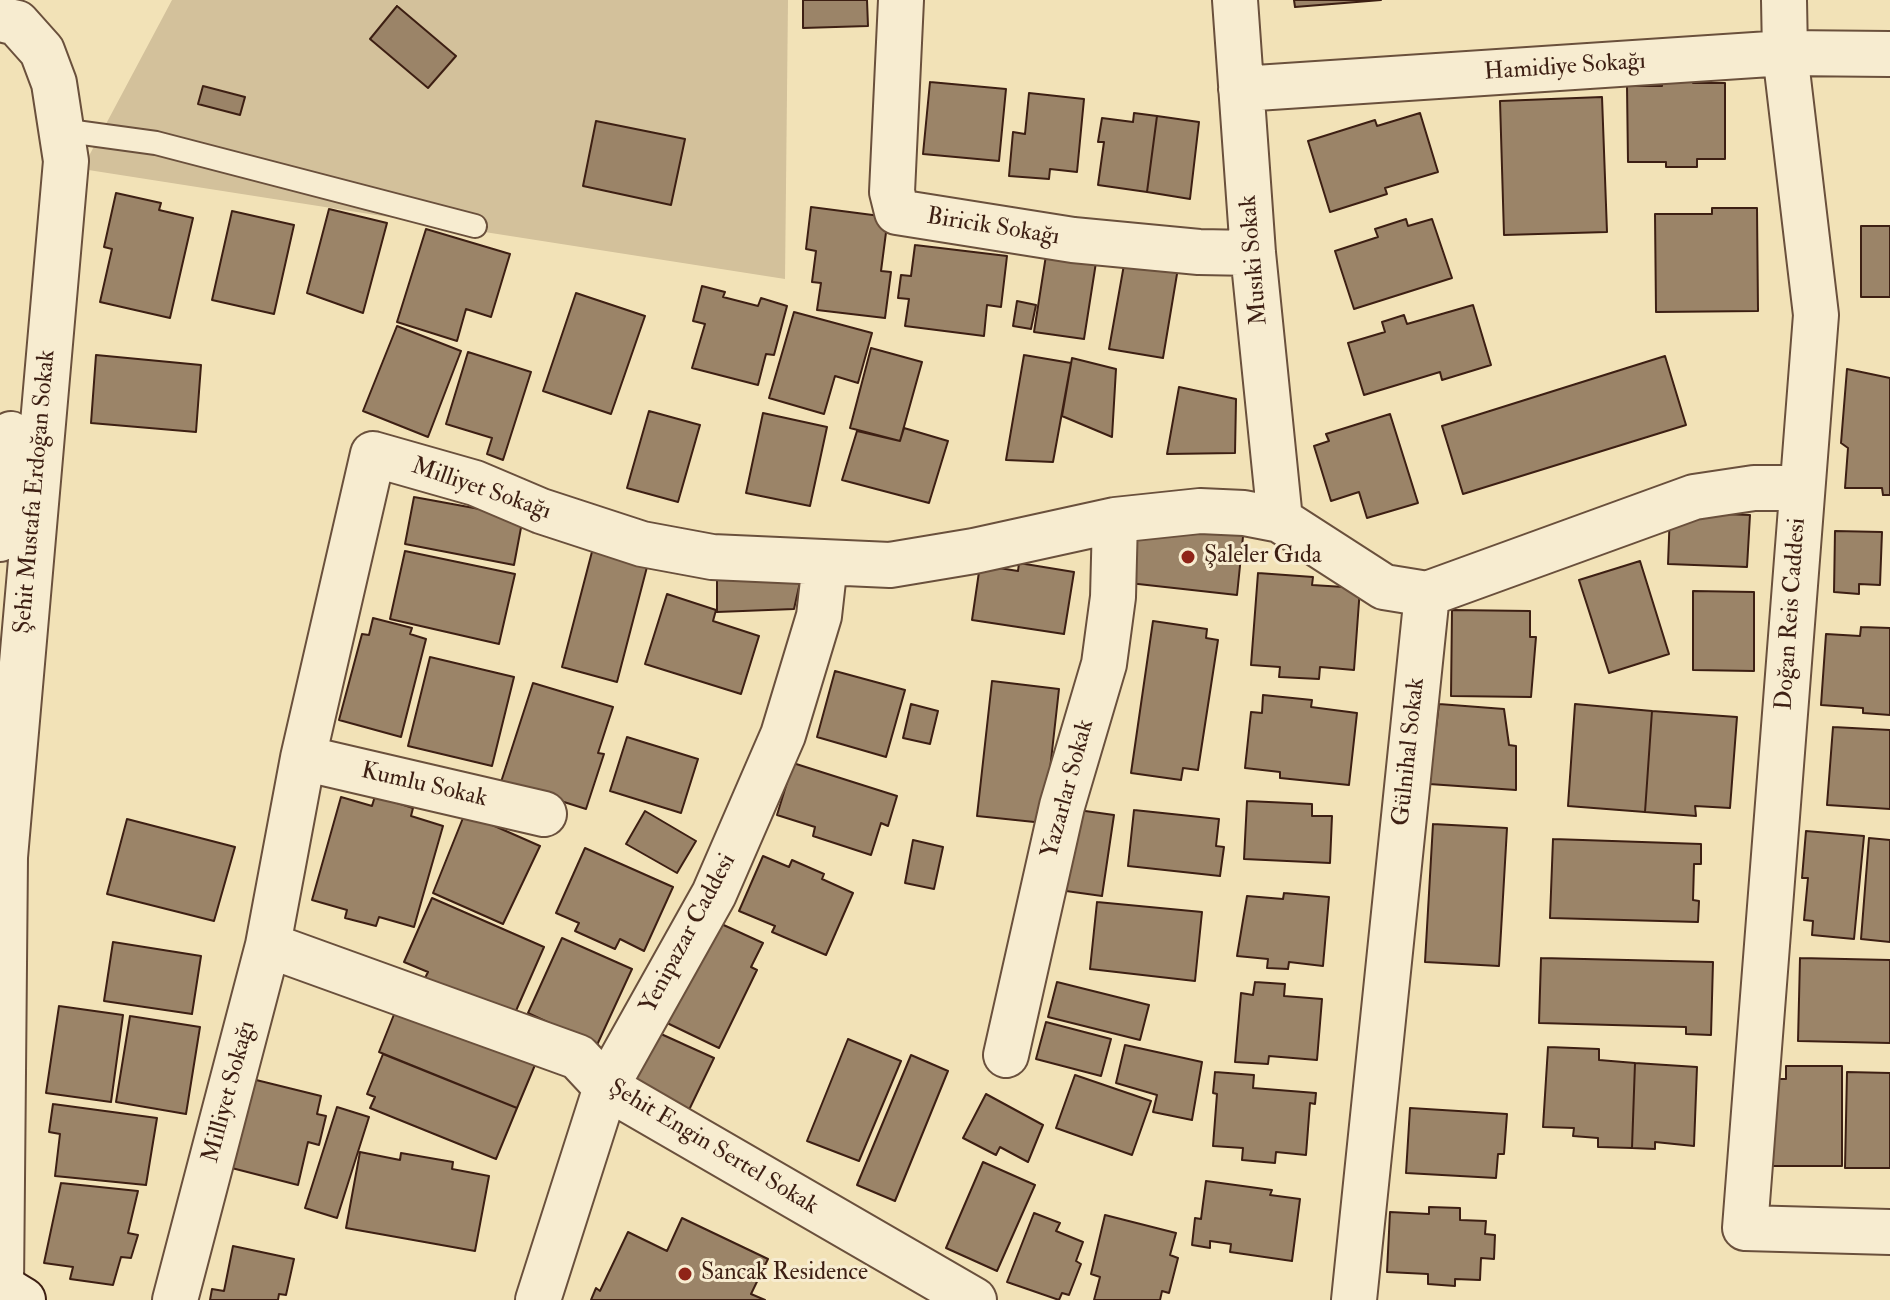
<!DOCTYPE html>
<meta charset="utf-8">
<style>
body{margin:0}
canvas{display:block;background:#f2e2b7}
</style>
<canvas width="1890" height="1300"></canvas>
<script>
const ctx = document.querySelector('canvas').getContext('2d');
ctx.lineJoin = 'round';
function fill(path, color) {
  ctx.fillStyle = color;
  ctx.fill(path, 'evenodd');
}
function toPath(rows) {
  const path = new Path2D();
  for (const r of rows) {
    path.moveTo(r[0], r[1]);
    for (let i = 2; i < r.length; i += 2) path.lineTo(r[i], r[i + 1]);
  }
  return path;
}
function trace(path, color, width, dash) {
  ctx.strokeStyle = color;
  ctx.lineWidth = width;
  ctx.lineCap = dash ? 'butt' : 'round';
  ctx.setLineDash(dash || []);
  ctx.stroke(path);
}
function drawText(font, color, halo, rows, align = 'center') {
  ctx.font = font + ' "IM FELL Double Pica",serif';
  ctx.lineWidth = 6;
  ctx.setLineDash([]);
  ctx.textBaseline = 'middle';
  ctx.strokeStyle = halo;
  ctx.fillStyle = color;
  for (const [text, x, y, turn = 0] of rows) {
    ctx.save();
    ctx.translate(x, y);
    ctx.rotate((+turn || 0) * Math.PI / 180);
    ctx.textAlign = isNaN(turn) ? turn : align;
    if (halo) ctx.strokeText(text, 0, 0);
    ctx.fillText(text, 0, 0);
    ctx.restore();
  }
}
const green = toPath([
 [172,0,788,0,785,279,82,169]
]);
const building = toPath([
 [803,0,867,0,868,26,803,28,803,0],
 [1294,0,1381,0,1295,7,1294,0],
 [397,6,456,56,428,88,370,39,397,6],
 [1693,77,1693,83,1725,83,1725,159,1697,159,1697,167,1666,167,1666,162,1628,162,1627,86,1662,86,1662,78,1693,77],
 [930,82,1006,89,999,161,923,154,930,82],
 [203,86,245,97,240,115,198,104,203,86],
 [1029,93,1084,99,1077,172,1050,169,1049,179,1009,176,1013,132,1025,134,1029,93],
 [1602,97,1607,232,1504,235,1500,101,1602,97],
 [1134,113,1157,116,1147,192,1098,185,1104,142,1098,142,1102,118,1133,122,1134,113],
 [1420,113,1438,172,1385,188,1387,194,1330,212,1308,141,1375,120,1377,126,1420,113],
 [1157,116,1199,122,1190,199,1147,192,1157,116],
 [596,121,685,139,671,205,583,186,596,121],
 [116,193,161,203,159,210,193,218,170,318,100,302,112,249,104,247,116,193],
 [811,207,888,217,881,271,891,272,885,318,817,310,821,283,812,282,816,251,806,249,811,207],
 [1712,208,1757,208,1758,311,1656,312,1655,214,1712,214,1712,208],
 [329,209,387,223,363,313,307,293,329,209],
 [232,211,294,225,274,314,212,300,232,211],
 [1406,219,1408,226,1432,219,1452,278,1354,309,1335,251,1378,237,1375,229,1406,219],
 [1861,226,1890,226,1890,297,1861,297,1861,226],
 [426,229,510,254,491,317,466,309,457,341,397,322,426,229],
 [915,245,1007,256,1001,307,987,305,984,336,905,326,909,299,898,298,901,275,911,276,915,245],
 [1047,249,1097,256,1084,339,1034,332,1047,249],
 [1125,259,1178,268,1163,358,1109,349,1125,259],
 [702,286,725,292,723,297,758,306,761,298,787,306,774,355,766,354,758,385,692,368,705,324,693,321,702,286],
 [576,293,645,316,611,414,543,391,576,293],
 [1017,301,1036,305,1031,329,1013,326,1017,301],
 [1473,305,1491,365,1442,380,1440,372,1364,395,1348,343,1385,332,1382,322,1404,315,1407,324,1473,305],
 [794,312,872,333,858,383,835,376,824,414,769,398,794,312],
 [397,326,461,351,428,437,363,411,397,326],
 [871,348,922,362,900,441,850,428,871,348],
 [468,352,531,372,503,460,487,454,492,438,446,424,468,352],
 [96,355,201,365,196,432,91,423,96,355],
 [1024,355,1071,363,1053,462,1006,460,1024,355],
 [1665,356,1686,425,1463,494,1442,426,1665,356],
 [1072,358,1116,369,1112,437,1062,416,1072,358],
 [1847,369,1890,378,1890,495,1883,495,1882,488,1845,488,1848,448,1841,443,1847,369],
 [1179,387,1236,399,1235,453,1167,454,1179,387],
 [649,411,700,425,678,502,627,488,649,411],
 [763,413,827,427,810,506,746,493,763,413],
 [1390,414,1418,503,1367,518,1359,492,1331,501,1314,446,1329,441,1326,434,1390,414],
 [904,428,948,441,929,503,842,480,857,431,900,441,904,428],
 [414,497,523,517,514,565,405,544,414,497],
 [1670,512,1750,515,1747,567,1668,564,1670,512],
 [1136,521,1244,527,1237,595,1129,583,1136,521],
 [1835,531,1882,532,1880,585,1859,584,1859,594,1834,592,1835,531],
 [594,544,647,567,617,682,562,667,594,544],
 [405,551,515,574,499,644,390,619,405,551],
 [1640,561,1669,654,1609,673,1579,580,1640,561],
 [1019,563,1074,572,1064,634,972,620,980,565,1018,571,1019,563],
 [803,569,794,609,717,612,717,572,803,569],
 [1258,573,1313,577,1312,585,1360,588,1354,670,1320,667,1319,679,1279,677,1280,667,1251,665,1258,573],
 [1693,591,1754,592,1754,671,1693,670,1693,591],
 [667,594,716,610,713,621,759,636,741,694,645,664,667,594],
 [1452,610,1530,611,1530,637,1536,637,1531,697,1451,696,1452,610],
 [373,618,412,628,410,634,426,639,401,737,339,720,362,634,369,635,373,618],
 [1153,621,1207,629,1206,638,1218,640,1198,770,1183,768,1181,780,1131,773,1153,621],
 [1861,627,1890,628,1890,715,1863,713,1863,708,1821,705,1826,634,1860,636,1861,627],
 [430,657,514,677,492,766,408,746,430,657],
 [835,671,905,690,886,757,817,737,835,671],
 [992,681,1059,689,1044,823,977,816,992,681],
 [533,683,613,707,598,753,604,754,586,809,501,782,533,683],
 [1263,695,1312,700,1311,707,1357,713,1349,785,1280,778,1280,772,1245,768,1251,712,1262,713,1263,695],
 [911,704,938,711,930,744,903,738,911,704],
 [1439,704,1504,709,1509,745,1516,746,1516,790,1429,784,1439,704],
 [1575,704,1652,711,1645,812,1568,806,1575,704],
 [1652,711,1737,717,1730,808,1695,806,1696,816,1645,812,1652,711],
 [1833,727,1890,730,1890,809,1827,805,1833,727],
 [627,737,698,759,681,813,610,791,627,737],
 [793,763,897,796,888,826,881,823,871,855,813,836,815,827,777,815,793,763],
 [375,796,413,808,411,816,443,826,414,927,379,917,376,926,345,918,347,910,312,900,341,797,372,806,375,796],
 [1247,801,1312,804,1312,816,1332,816,1330,863,1244,859,1247,801],
 [1078,810,1114,815,1102,896,1066,891,1078,810],
 [1134,810,1219,819,1216,846,1224,847,1220,876,1128,866,1134,810],
 [645,811,696,841,677,873,626,844,645,811],
 [465,813,540,846,503,924,433,893,465,813],
 [127,819,235,847,214,921,107,894,127,819],
 [1433,824,1507,828,1499,966,1425,962,1433,824],
 [1806,831,1864,836,1854,939,1812,935,1813,921,1804,920,1808,878,1802,878,1806,831],
 [1869,838,1890,840,1890,942,1861,939,1869,838],
 [1553,839,1701,844,1701,864,1694,864,1693,900,1699,901,1698,922,1550,918,1553,839],
 [913,840,943,847,934,889,905,883,913,840],
 [585,848,673,887,644,951,620,939,615,949,575,931,579,923,556,913,585,848],
 [763,856,789,867,792,860,824,874,822,879,853,893,826,955,772,932,775,926,739,911,763,856],
 [1284,893,1329,897,1323,966,1289,962,1288,969,1267,968,1268,959,1237,956,1247,896,1283,899,1284,893],
 [432,898,544,947,515,1013,424,980,428,972,404,962,432,898],
 [1097,902,1202,912,1195,981,1090,969,1097,902],
 [717,922,763,943,751,967,757,970,719,1048,665,1022,717,922],
 [562,938,632,969,597,1045,528,1013,562,938],
 [113,942,201,956,192,1014,104,1001,113,942],
 [1541,958,1713,962,1711,1035,1686,1034,1686,1027,1539,1023,1541,958],
 [1800,958,1890,960,1890,1043,1798,1041,1800,958],
 [1057,982,1149,1005,1140,1040,1048,1017,1057,982],
 [1255,982,1285,984,1284,996,1322,999,1317,1060,1269,1056,1268,1064,1235,1062,1241,993,1253,995,1255,982],
 [401,997,540,1053,517,1108,379,1052,401,997],
 [59,1006,123,1015,111,1102,46,1093,59,1006],
 [130,1016,200,1027,186,1114,116,1102,130,1016],
 [1046,1022,1111,1039,1101,1076,1036,1059,1046,1022],
 [650,1029,714,1058,688,1112,624,1082,650,1029],
 [848,1039,901,1061,859,1161,807,1141,848,1039],
 [1125,1045,1202,1062,1192,1120,1153,1112,1157,1095,1116,1083,1125,1045],
 [1548,1047,1599,1049,1599,1060,1635,1063,1632,1148,1598,1147,1598,1138,1573,1136,1574,1128,1543,1127,1548,1047],
 [383,1054,517,1108,496,1159,370,1108,375,1097,367,1094,383,1054],
 [911,1055,948,1071,895,1201,857,1185,911,1055],
 [1635,1063,1697,1067,1694,1146,1655,1142,1655,1149,1632,1148,1635,1063],
 [1786,1066,1842,1066,1842,1166,1772,1166,1773,1079,1786,1079,1786,1066],
 [1215,1072,1254,1075,1253,1088,1316,1093,1315,1104,1310,1103,1306,1155,1276,1152,1275,1163,1242,1160,1243,1148,1213,1146,1217,1094,1213,1093,1215,1072],
 [1847,1072,1890,1073,1890,1168,1845,1168,1847,1072],
 [1075,1075,1151,1101,1132,1155,1056,1128,1075,1075],
 [244,1077,321,1096,317,1114,326,1116,319,1145,308,1142,298,1185,220,1165,244,1077],
 [986,1094,1043,1125,1028,1162,1000,1147,996,1155,963,1138,986,1094],
 [53,1104,157,1118,146,1185,55,1176,60,1134,49,1132,53,1104],
 [337,1107,369,1117,337,1218,305,1208,337,1107],
 [1410,1108,1507,1114,1504,1154,1498,1154,1496,1178,1406,1173,1410,1108],
 [360,1152,400,1160,401,1153,453,1162,452,1169,489,1176,475,1251,346,1228,360,1152],
 [983,1162,1035,1185,997,1271,946,1248,983,1162],
 [1206,1181,1272,1190,1270,1195,1300,1199,1292,1261,1230,1252,1231,1244,1210,1241,1210,1248,1192,1245,1195,1218,1201,1219,1206,1181],
 [61,1183,138,1191,128,1233,138,1235,131,1258,121,1257,113,1285,70,1279,73,1267,44,1263,61,1183],
 [1429,1207,1460,1208,1460,1220,1486,1221,1485,1234,1495,1235,1494,1259,1481,1258,1480,1280,1455,1279,1455,1286,1428,1284,1428,1274,1387,1272,1390,1212,1429,1214,1429,1207],
 [1034,1213,1060,1223,1056,1231,1083,1242,1076,1261,1081,1264,1069,1295,1062,1293,1059,1300,1007,1282,1034,1213],
 [1105,1215,1176,1233,1170,1255,1178,1258,1169,1293,1162,1291,1160,1300,1094,1300,1100,1277,1091,1274,1105,1215],
 [682,1218,768,1259,751,1294,765,1300,591,1300,596,1288,600,1291,628,1232,667,1251,682,1218],
 [233,1246,294,1259,286,1295,279,1294,278,1300,210,1300,212,1289,224,1291,233,1246]
]);
const lane = toPath([
 [61,130,156,143,475,226]
]);
const street = toPath([
 [901,0,892,192,897,212,1073,240,1199,252,1253,253],
 [1235,0,1253,253,1280,520],
 [1784,0,1785,53,1816,315,1745,1228,1890,1232],
 [0,19,17,23,42,51,54,83,66,161,5,857,1,1287],
 [1241,89,1785,53,1890,54],
 [0,539,11,434],
 [303,758,544,814],
 [268,945,578,1057,606,1087,974,1300],
 [1006,1055,1062,806,1104,664,1113,597,1115,520],
 [175,1300,268,945,303,758,373,454,475,483,541,511,642,544,712,557,890,565,974,551,1115,520,1200,511,1244,513,1280,520,1384,587,1427,594],
 [538,1300,606,1087,714,894,783,735,819,616,825,563],
 [1354,1300,1427,594,1694,497,1754,488,1802,488]
]);
const secondary = toPath([
 [0,1286,23,1300]
]);
const markers = [
 [1188,557,8,"#8f2418"],
 [685,1274,8,"#8f2418"]
];
const streetNames = [
 ["Hamidiye Sokağı",1565,68,-4],
 ["Biricik Sokağı",993,228,9],
 ["Musıki Sokak",1255,260,-95],
 ["Milliyet Sokağı",481,490,19],
 ["Şehit Mustafa Erdoğan Sokak",36,492,-85],
 ["Doğan Reis Caddesi",1792,614,-86],
 ["Gülnihal Sokak",1410,752,-84],
 ["Kumlu Sokak",424,786,13],
 ["Yazarlar Sokak",1069,789,-75],
 ["Yenipazar Caddesi",689,934,-62],
 ["Milliyet Sokağı",230,1092,-75],
 ["Şehit Engin Sertel Sokak",713,1148,31]
];
const poiNames = [
 ["Şaleler Gıda",1204,557],
 ["Sancak Residence",701,1274]
];
fill(green, '#d3c19b');
fill(building, '#9b8468');
trace(building, '#3d1f13', 2);
trace(lane, '#6a503c', 26);
trace(street, '#6a503c', 48);
trace(secondary, '#3d1f13', 48);
trace(lane, '#f7ecd0', 22);
trace(street, '#f7ecd0', 44);
trace(secondary, '#f7ecd0', 44);
for (const [x, y, r, color] of markers) {
  const dot = new Path2D();
  dot.arc(x, y, r, 0, 2 * Math.PI);
  ctx.fillStyle = color;
  ctx.fill(dot);
  trace(dot, '#f7ecd0', 3);
}
drawText('24px', '#3d1f13', '#f7ecd0', streetNames);
drawText('24px', '#3d1f13', '#f7ecd0', poiNames, 'left');
</script>
